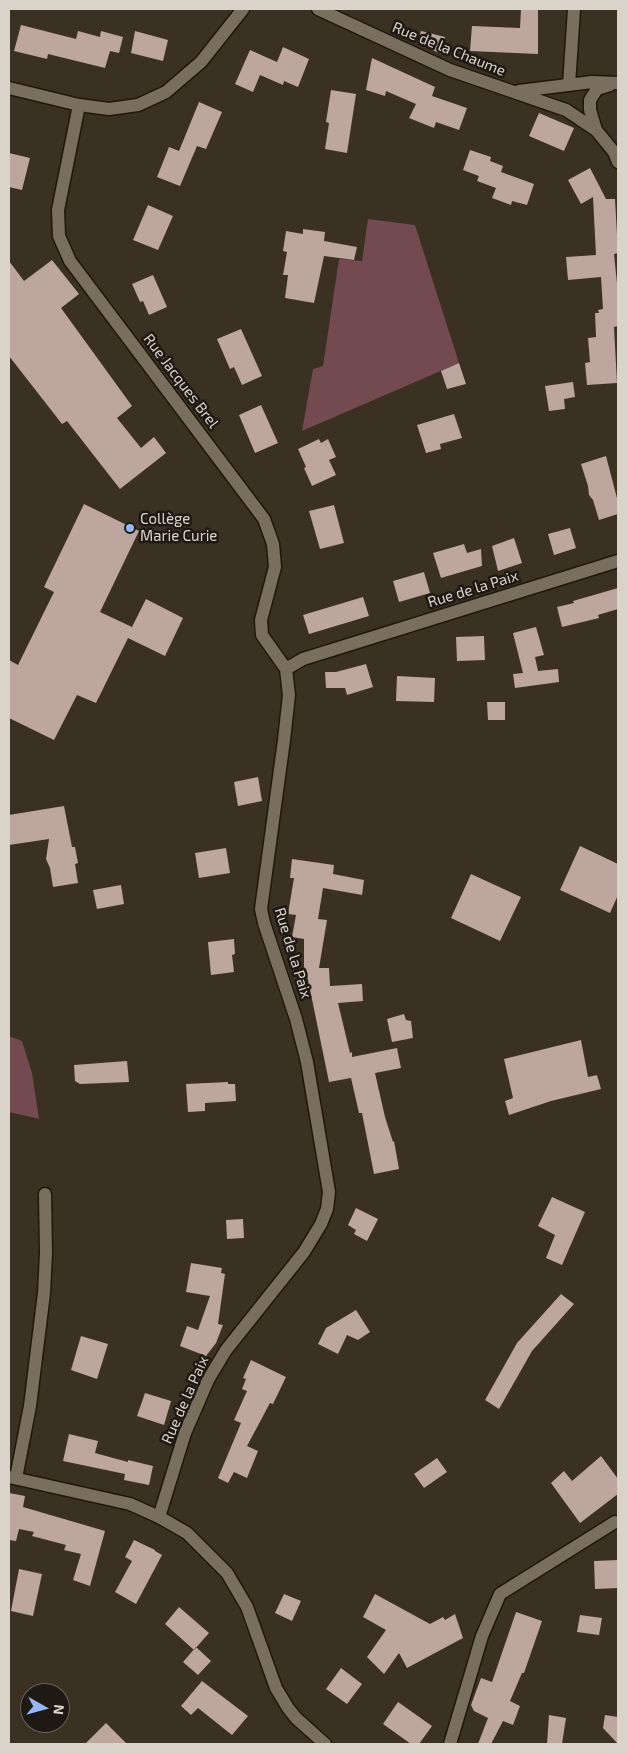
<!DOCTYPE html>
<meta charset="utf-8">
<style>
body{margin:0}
#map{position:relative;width:627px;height:1753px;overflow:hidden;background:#3a3122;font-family:"Exo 2",sans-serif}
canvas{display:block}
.frame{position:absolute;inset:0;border:10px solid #d9d3ca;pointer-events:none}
.north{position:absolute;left:20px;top:1683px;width:50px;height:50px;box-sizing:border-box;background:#1e1913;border:1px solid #69635c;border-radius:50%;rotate:97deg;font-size:14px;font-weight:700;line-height:20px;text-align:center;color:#d9d3ca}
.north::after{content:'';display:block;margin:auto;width:18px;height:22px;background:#95b6fd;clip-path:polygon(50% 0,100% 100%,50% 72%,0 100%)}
</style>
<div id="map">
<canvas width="627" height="1753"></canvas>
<div class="frame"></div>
<div class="north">N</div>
</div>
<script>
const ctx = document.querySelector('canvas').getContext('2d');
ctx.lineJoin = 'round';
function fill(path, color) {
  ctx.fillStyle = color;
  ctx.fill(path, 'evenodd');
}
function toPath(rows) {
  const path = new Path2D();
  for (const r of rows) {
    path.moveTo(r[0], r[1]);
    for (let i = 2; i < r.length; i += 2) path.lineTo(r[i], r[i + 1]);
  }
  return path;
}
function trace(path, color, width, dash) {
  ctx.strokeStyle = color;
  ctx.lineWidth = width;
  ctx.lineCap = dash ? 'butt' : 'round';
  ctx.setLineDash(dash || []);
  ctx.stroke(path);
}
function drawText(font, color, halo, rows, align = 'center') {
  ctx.font = font + ' "Exo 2",sans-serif';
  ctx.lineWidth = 5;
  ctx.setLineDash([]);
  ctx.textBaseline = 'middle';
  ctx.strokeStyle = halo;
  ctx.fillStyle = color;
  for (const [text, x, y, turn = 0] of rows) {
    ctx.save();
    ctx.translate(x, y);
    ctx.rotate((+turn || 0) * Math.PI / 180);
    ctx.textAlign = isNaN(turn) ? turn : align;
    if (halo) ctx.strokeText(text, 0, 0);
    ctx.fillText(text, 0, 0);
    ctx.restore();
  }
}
const green = toPath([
 [368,219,415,225,459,363,302,431,313,369,323,366,339,259,362,261],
 [9,1036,22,1041,32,1073,39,1119,9,1112]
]);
const building = toPath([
 [521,9,538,9,538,54,470,51,472,26,520,28],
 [21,25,76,39,78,31,100,37,101,31,123,37,119,53,110,51,105,68,48,54,47,59,14,51],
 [135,31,168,40,163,61,131,53],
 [421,31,445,37,441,54,418,43],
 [283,47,309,59,298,87,284,81,283,85,260,75,253,92,235,84,250,50,277,62],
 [372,58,435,87,432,96,467,108,459,130,436,122,434,128,409,118,416,104,386,91,385,96,366,90],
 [331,90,356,94,347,153,325,149,329,123,326,122],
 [199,102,222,112,206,149,197,146,180,186,157,177,169,147,179,151],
 [539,113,574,128,564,151,529,136],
 [470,150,491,157,490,161,503,166,501,172,534,184,527,205,512,201,511,205,492,198,496,188,477,181,479,176,463,170],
 [9,153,30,158,22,190,9,187],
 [590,168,606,199,615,199,618,253,614,254,618,293,618,326,614,327,617,383,587,385,585,363,590,362,588,338,596,337,595,313,599,313,598,310,603,309,601,277,568,280,566,257,596,255,593,197,581,204,568,180],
 [148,205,173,216,158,250,133,240],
 [303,229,325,232,324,241,357,247,354,260,324,256,314,303,285,298,288,275,283,275,287,252,283,251,286,231,303,234],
 [52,260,79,294,61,308,132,406,117,418,141,448,154,437,166,453,120,489,67,421,62,424,9,356,9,261,24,281],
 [153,275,167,307,149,315,143,301,140,302,132,284],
 [241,329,262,376,242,385,234,367,230,369,217,339],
 [459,363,466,384,447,389,441,371],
 [573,382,575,397,564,399,565,409,549,411,545,386],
 [261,405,278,443,255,453,239,415],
 [454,414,462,438,440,444,441,449,426,453,417,425],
 [319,439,321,443,328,439,336,457,329,460,336,475,312,486,304,468,306,467,298,449],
 [606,456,618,502,618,514,599,520,593,500,589,495,588,486,581,464],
 [84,504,139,531,100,612,132,627,146,599,183,618,165,656,128,638,96,703,77,695,54,740,9,718,9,660,18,665,54,592,44,587],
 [334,505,344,543,320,549,309,511],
 [570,528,576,548,554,555,548,534],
 [514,538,522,563,498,571,492,546],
 [464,544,467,553,481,549,482,566,441,578,433,553],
 [424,572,430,593,399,602,393,581],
 [618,588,618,609,598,615,599,618,562,627,557,607,574,603,573,601],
 [363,597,369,616,309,634,303,615],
 [536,627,544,655,535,657,538,671,558,669,559,682,515,688,513,674,523,673,513,633],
 [484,636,485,660,457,661,456,637],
 [366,664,373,687,347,695,345,688,326,688,325,672,336,672],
 [397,676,435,678,434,702,396,701],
 [487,702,505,702,505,720,488,720],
 [258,777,262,801,238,806,234,782],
 [64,806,72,847,75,847,78,863,75,864,78,883,53,887,50,868,46,859,49,839,9,845,9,815],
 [580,846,618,864,618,895,610,913,560,890],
 [226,848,230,873,199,878,195,853],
 [292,859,334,865,333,874,364,880,362,895,323,888,318,919,327,920,319,968,329,968,330,986,362,984,363,1001,338,1003,350,1053,352,1052,352,1057,397,1048,401,1068,375,1073,385,1117,393,1142,394,1141,399,1169,374,1174,362,1113,359,1113,351,1078,329,1082,307,975,304,975,304,939,292,937,296,915,288,914,294,878,290,878],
 [471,874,521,897,500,941,451,918],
 [121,885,124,904,97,909,93,890],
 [234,939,235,954,232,955,234,972,211,975,208,942],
 [404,1014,406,1020,411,1021,413,1038,392,1042,387,1019],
 [581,1040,588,1077,597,1075,601,1089,551,1101,509,1115,505,1101,513,1098,504,1059],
 [127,1061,129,1082,80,1084,75,1081,74,1065],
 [228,1082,228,1084,235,1084,236,1101,205,1103,205,1111,188,1112,186,1084],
 [552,1197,585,1212,562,1265,546,1258,555,1235,538,1226],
 [356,1208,378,1219,367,1241,354,1234,356,1230,348,1225],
 [243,1219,244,1238,227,1239,226,1220],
 [191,1263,222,1268,221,1273,225,1274,218,1324,223,1325,216,1343,206,1356,180,1346,187,1326,198,1330,210,1296,186,1292],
 [561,1294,574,1304,532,1351,499,1409,485,1400,517,1343],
 [356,1310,370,1332,358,1340,347,1335,338,1354,318,1344,326,1328],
 [81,1336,108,1344,97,1379,71,1370],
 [251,1360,286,1377,273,1404,270,1403,247,1446,258,1451,247,1478,234,1472,228,1483,218,1478,241,1423,234,1420,247,1391,242,1389,246,1379,243,1378],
 [145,1393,171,1401,164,1425,137,1416],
 [69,1434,98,1441,95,1453,128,1462,128,1460,153,1466,149,1485,124,1480,125,1474,63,1461],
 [601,1456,618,1479,618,1494,580,1523,551,1483,564,1471,572,1481],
 [437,1458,447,1472,424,1488,414,1474],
 [9,1493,25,1496,23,1507,105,1531,90,1586,73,1580,81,1554,64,1550,66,1545,32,1536,34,1532,19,1529,16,1541,9,1540],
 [134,1540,155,1550,155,1551,162,1555,136,1604,115,1592,132,1561,125,1557],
 [618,1560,618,1588,595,1589,594,1561],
 [19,1569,42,1574,33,1616,11,1611],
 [284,1594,301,1601,292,1621,275,1613],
 [375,1594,430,1624,443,1617,445,1620,455,1614,463,1638,407,1668,399,1653,384,1674,367,1657,386,1630,363,1617],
 [179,1607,209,1633,194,1650,165,1624],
 [516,1612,542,1621,524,1673,522,1673,510,1701,520,1706,513,1725,503,1721,491,1744,478,1744,488,1718,474,1711,471,1705,481,1678,492,1682],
 [580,1615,602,1618,599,1635,577,1632],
 [196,1647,211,1661,198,1675,183,1662],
 [341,1668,362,1684,347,1704,326,1689],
 [202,1681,248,1716,232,1735,198,1708,191,1715,181,1706],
 [398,1702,432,1726,419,1744,411,1744,383,1724],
 [549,1715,566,1718,562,1744,547,1744],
 [605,1715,618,1717,618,1744,603,1728],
 [106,1723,127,1744,85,1744]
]);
const minor = toPath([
 [318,9,450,70,566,110,596,130,614,152,618,162],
 [569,85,574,9],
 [9,88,79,105,109,109,138,105,166,92,201,62,243,9],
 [519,91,592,82,618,83],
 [79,105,58,210,59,236,70,261,264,519,273,544,275,567,261,620,262,635,286,669],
 [596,130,590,110,590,100,597,89,610,85],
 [16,1478,30,1406,44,1293,46,1253,45,1194],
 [159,1517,185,1433,208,1380,226,1350,304,1252,321,1224,327,1209,329,1192,307,1062,296,1019,264,923,261,909,284,740,289,695,286,669,303,659,618,561],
 [450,1744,482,1636,500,1594,615,1522]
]);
const tertiary = toPath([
 [9,1477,130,1504,159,1517,187,1533,227,1573,247,1607,276,1688,288,1708,296,1718,325,1744]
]);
const markers = [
 [130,528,5,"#95b6fd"]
];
const streetNames = [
 ["Rue de la Chaume",449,49,22],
 ["Rue Jacques Brel",181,381,53],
 ["Rue de la Paix",473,589,-17],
 ["Rue de la Paix",293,953,73],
 ["Rue de la Paix",185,1400,-66]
];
const poiNames = [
 ["Collège",140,519],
 ["Marie Curie",140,536]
];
fill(green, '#724a50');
fill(building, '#bca69e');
trace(minor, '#21180a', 15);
trace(tertiary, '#21180a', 15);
trace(minor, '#7a6f5e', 12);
trace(tertiary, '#7a6f5e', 12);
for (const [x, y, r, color] of markers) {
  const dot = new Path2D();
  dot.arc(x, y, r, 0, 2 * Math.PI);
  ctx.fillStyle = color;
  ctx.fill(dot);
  trace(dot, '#1e1913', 2);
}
drawText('15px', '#d9d3ca', '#1e1913', streetNames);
drawText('15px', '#d9d3ca', '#1e1913', poiNames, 'left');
</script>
